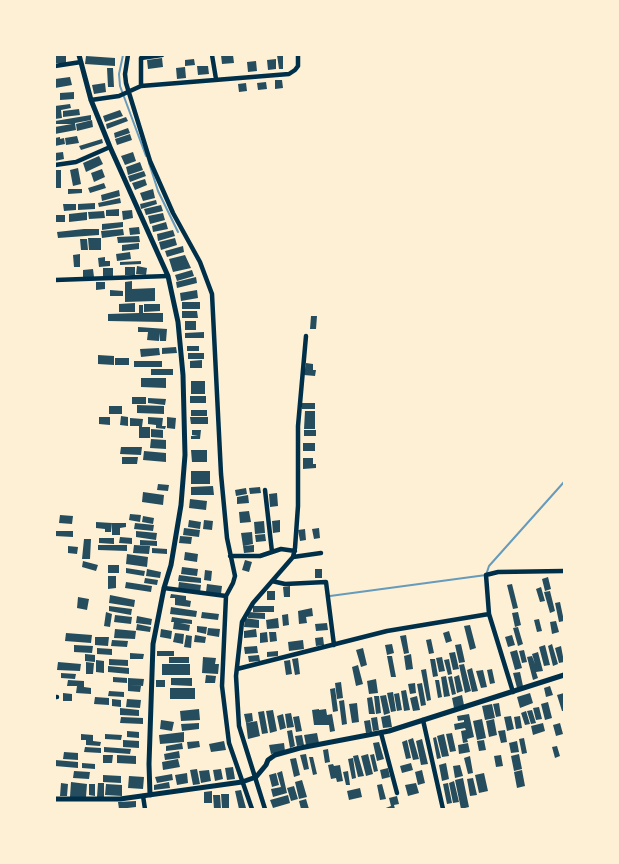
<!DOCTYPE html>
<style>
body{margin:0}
#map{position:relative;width:619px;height:864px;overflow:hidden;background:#fdf0d5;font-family:"Space Grotesk",sans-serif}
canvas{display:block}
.frame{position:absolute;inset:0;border:56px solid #fdf0d5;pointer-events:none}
</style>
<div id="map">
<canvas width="619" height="864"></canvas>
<div class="frame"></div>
</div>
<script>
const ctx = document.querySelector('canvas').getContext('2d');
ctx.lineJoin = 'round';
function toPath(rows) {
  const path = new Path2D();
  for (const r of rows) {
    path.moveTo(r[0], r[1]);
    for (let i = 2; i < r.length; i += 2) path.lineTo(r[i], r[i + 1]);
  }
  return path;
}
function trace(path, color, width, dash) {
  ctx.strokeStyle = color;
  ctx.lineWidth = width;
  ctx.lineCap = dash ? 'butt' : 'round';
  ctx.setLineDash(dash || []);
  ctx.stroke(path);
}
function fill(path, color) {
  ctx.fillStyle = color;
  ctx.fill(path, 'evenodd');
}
const stream = toPath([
 [123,55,119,74,120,86,146,156],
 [149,163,158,191,178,232],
 [330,596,486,575,489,566,564,482]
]);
const building = toPath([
 [55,55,66,55,66,64,55,63],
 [221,55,233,55,234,63,222,64],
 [277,55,283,55,283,69,279,69],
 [86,56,115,58,115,66,85,64],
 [162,58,163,67,148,69,147,60],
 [194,59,195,65,185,66,185,60],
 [276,59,276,69,268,70,267,60],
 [256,61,257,71,248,72,247,62],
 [197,66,208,66,209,74,198,75],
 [185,67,186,78,177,79,176,68],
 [107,68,113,68,114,87,108,87],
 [70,77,72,85,55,88,55,79],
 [275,80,282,80,283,88,275,89],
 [266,82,267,89,258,90,257,83],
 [105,83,106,92,94,94,92,85],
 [246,83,247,91,239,92,238,84],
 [74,92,74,99,60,100,60,93],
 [70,104,71,108,61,110,62,118,55,119,55,106],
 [79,109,80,115,63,117,63,111],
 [120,110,123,116,105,122,103,116],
 [91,115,91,120,75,123,76,130,55,134,55,127,72,124,56,124,55,121],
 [126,117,128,121,107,129,106,124],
 [92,120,93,127,77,131,76,124],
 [128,128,130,133,115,138,114,133],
 [130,134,132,140,117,145,115,139],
 [77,136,79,143,66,145,65,138],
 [60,137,60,139,64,138,65,144,55,146,55,138],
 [102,139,103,143,81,150,79,146],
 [63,152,64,159,55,161,55,153],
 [133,152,136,161,125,165,121,156],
 [99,156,103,164,86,172,83,163],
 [140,162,143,170,128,175,126,167],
 [78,168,81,184,73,186,70,170],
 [102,169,105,177,94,182,91,173],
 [55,170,61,170,61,188,55,188],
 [144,171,146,176,130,182,128,176],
 [145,179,147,185,135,190,132,183],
 [104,183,106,188,90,193,88,188],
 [68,189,82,189,82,193,68,194],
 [153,189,155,198,143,201,140,193],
 [119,190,120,196,102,201,101,195],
 [120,198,121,203,99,207,98,203],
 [156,200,157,204,141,209,140,204],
 [95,203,95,209,78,210,78,204],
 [63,204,76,204,76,210,64,211],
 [161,205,163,211,146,215,144,209],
 [119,209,119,216,106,216,106,210],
 [132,210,133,218,123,220,122,211],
 [104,211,105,218,89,219,88,212],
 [87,212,87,220,69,222,69,214],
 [163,213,165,220,150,224,148,216],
 [55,215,65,215,65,222,55,222],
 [123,222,123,227,102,230,102,224],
 [166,222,168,229,153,232,152,226],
 [139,227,140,234,130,235,129,228],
 [84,229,99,229,99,235,58,238,57,232],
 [123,229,124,235,102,238,101,231],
 [173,230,175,236,158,241,157,234],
 [139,236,140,242,118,243,117,237],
 [88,238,101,238,101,250,89,250],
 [175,238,177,245,161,250,159,242],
 [80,239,87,239,88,250,81,250],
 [139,243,139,249,122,251,122,245],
 [183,246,184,252,167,257,165,251],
 [130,252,131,259,117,261,116,254],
 [80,254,80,267,74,267,73,255],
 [185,255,191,268,173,272,169,259],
 [105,257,105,261,110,261,110,266,99,267,98,258],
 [141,261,141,264,120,265,120,262],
 [137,266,147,268,146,275,136,274],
 [125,267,135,267,135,275,125,275],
 [103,268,113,268,113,276,103,276],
 [93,269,94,277,83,278,83,270],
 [192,270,194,276,177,281,175,275],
 [196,277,197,283,177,288,176,282],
 [132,281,132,289,155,288,155,301,125,302,125,282],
 [96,282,105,282,105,289,96,290],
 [110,290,123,291,123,296,110,296],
 [197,290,198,298,181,301,180,293],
 [182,302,200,302,200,309,182,309],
 [135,303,135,312,119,312,119,304],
 [144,304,160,304,160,311,144,312],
 [139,305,143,305,143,313,163,313,163,322,108,321,108,314,139,313],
 [182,311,197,311,198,318,182,318],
 [311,316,317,316,316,329,310,329],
 [185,321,196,321,196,330,185,330],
 [138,327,167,329,166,341,160,341,160,333,159,341,147,340,148,332,138,332],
 [204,332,204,338,185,338,185,333],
 [187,346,199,346,199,351,187,351],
 [176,347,177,353,162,354,162,348],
 [159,348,160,355,141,357,140,349],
 [188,353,204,353,204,359,188,359],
 [98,355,114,356,114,365,98,364],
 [115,358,129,358,129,365,115,365],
 [202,360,202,368,190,368,190,361],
 [134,361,162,361,162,367,134,367],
 [306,363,313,364,313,370,316,370,315,376,304,375],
 [151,369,173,369,173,375,151,375],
 [141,378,166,378,166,388,141,387],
 [191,381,205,381,205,394,191,394],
 [190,396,206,396,206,403,190,403],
 [132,397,146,397,146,404,132,404],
 [148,398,166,399,165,405,148,403],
 [302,403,315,403,315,409,302,409],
 [137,405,164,406,164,414,137,413],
 [109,406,122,406,122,414,109,414],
 [191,410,207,410,207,416,191,416],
 [305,411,315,411,315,429,304,429],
 [121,416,128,417,128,426,120,425],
 [99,417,110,417,110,425,99,424],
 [148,417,163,418,162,426,166,426,165,429,156,428,156,425,148,424],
 [167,417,176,418,175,429,167,428],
 [190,417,208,417,208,424,191,424],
 [130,418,143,419,142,427,150,427,150,438,139,438,139,426,130,426],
 [151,429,163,430,163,438,151,437],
 [192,430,201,430,200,439,191,439,191,436,198,436,192,435],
 [304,430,316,430,316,436,304,436],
 [151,439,166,440,166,449,150,448],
 [303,443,315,443,315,451,303,451],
 [121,447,142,447,141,455,120,454],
 [191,450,207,450,207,462,192,462],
 [144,451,166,453,166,462,143,460],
 [122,457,138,457,137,464,122,464],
 [303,458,313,458,313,464,316,464,316,468,303,469],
 [191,471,210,471,210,484,191,484],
 [158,484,169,485,168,491,157,490],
 [213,486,214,495,191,495,191,487],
 [260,487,261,493,250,494,249,488],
 [246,488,247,494,236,496,235,490],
 [143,492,164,495,163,505,142,502],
 [277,493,278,506,270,507,269,494],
 [248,495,249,503,237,504,237,497],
 [190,499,207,501,206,510,189,508],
 [249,511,251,522,240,523,239,512],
 [130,514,141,515,140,522,129,520],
 [60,515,73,516,72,524,59,523],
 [143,516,154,518,153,524,142,522],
 [189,520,201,522,200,529,188,527],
 [204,520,213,521,212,530,203,529],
 [280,520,280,532,273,533,272,521],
 [264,521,265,533,255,534,254,522],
 [96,522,112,523,111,532,105,532,105,529,96,528],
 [112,523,126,523,126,527,120,528,120,535,112,535],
 [135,523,154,525,153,531,134,529],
 [184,528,200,530,199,537,183,535],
 [319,528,320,538,314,539,312,529],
 [305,529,306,540,300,541,298,530],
 [55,531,73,531,73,537,55,536],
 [136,531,157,533,156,540,136,537],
 [252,532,253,544,243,546,241,533],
 [265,534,266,541,256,542,255,535],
 [180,536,192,537,191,544,179,543],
 [120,537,132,538,132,544,119,543],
 [99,538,114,538,114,544,99,543],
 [84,539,91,539,90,559,82,559],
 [140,540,157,541,157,546,140,545],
 [98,545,127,545,127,551,98,550],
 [134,545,150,546,149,554,133,553],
 [254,545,254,552,244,553,243,546],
 [68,546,78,547,77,554,68,553],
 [152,548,167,549,167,554,152,553],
 [185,552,198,554,197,562,184,560],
 [127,554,148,557,147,567,126,564],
 [245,560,252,562,249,572,242,570],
 [83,561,98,565,96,571,82,567],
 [108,565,119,565,119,573,108,573],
 [182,567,198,569,197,576,181,574],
 [126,568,145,571,144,576,126,573],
 [147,569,161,572,160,578,146,576],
 [315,569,322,569,322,578,315,578],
 [205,570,212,571,211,581,204,580],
 [179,575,201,578,201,583,178,581],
 [108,576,116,576,116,588,108,589],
 [548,577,551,589,545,591,542,579],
 [145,578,158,580,157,585,144,583],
 [126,582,152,586,151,592,125,588],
 [179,582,201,585,200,592,178,590],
 [207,584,222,586,221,594,206,592],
 [512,584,518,608,513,609,507,585],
 [290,586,290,597,284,597,283,587],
 [541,587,545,601,540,602,536,589],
 [267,591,275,591,275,600,267,600],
 [550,591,555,611,550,613,544,592],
 [171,594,186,596,186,600,191,601,190,607,175,605,175,598,170,598],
 [110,595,135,600,134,607,109,603],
 [78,597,89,599,87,610,77,608],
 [560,602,564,621,559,622,555,603],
 [109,606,132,609,131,615,109,611],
 [253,606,274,606,274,612,253,612],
 [171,607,197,611,196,617,170,614],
 [312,608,313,616,306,617,307,623,299,624,298,611],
 [106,612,112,614,110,627,104,626],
 [202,612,219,614,218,620,201,618],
 [248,612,265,613,265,619,248,618],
 [518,612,521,625,515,627,512,613],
 [288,614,289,625,283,626,282,615],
 [115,615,132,617,131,624,114,622],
 [137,616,152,619,151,625,136,623],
 [172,617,192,620,192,624,180,623,190,625,189,631,173,629,174,622,171,622],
 [245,618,259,620,259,628,244,627],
 [278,618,279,628,267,629,266,620],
 [539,619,542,631,537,632,534,620],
 [556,621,559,632,552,634,550,622],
 [327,623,328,630,316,631,315,624],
 [137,624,151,627,150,632,136,630],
 [470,625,476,648,470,650,464,626],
 [197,626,207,627,206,634,197,632],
 [518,627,523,644,518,646,513,628],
 [208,628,220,629,219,637,207,635],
 [115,629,136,631,135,639,114,638],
 [161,629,172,631,171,639,160,637],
 [256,629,257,637,244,638,244,631],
 [449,631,452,641,446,643,443,633],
 [267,632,268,642,260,643,260,633],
 [269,632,276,632,277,641,270,642],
 [66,633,92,635,91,643,65,641],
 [175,633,184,634,183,644,173,642],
 [186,635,192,636,191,648,184,647],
 [195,635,206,637,205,643,194,642],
 [406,635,409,653,404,654,400,636],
 [512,635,515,645,508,647,505,637],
 [95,637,109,637,108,646,95,645],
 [323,637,324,645,316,646,315,638],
 [431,639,434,653,429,654,426,640],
 [112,640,128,641,127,647,111,646],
 [303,640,304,649,289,651,288,642],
 [392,644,394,653,387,655,385,645],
 [461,644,465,662,459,663,455,645],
 [552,644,558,664,553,666,548,646],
 [74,645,93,646,92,653,74,652],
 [545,645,550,665,544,666,539,647],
 [257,646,258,653,245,654,244,647],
 [561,646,564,662,559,663,555,648],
 [97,648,112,649,112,655,97,654],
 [363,648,367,665,361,667,356,650],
 [517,650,522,668,515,670,510,652],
 [524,650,527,662,522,663,519,651],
 [157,651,174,651,174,656,157,656],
 [278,651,278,656,267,657,267,652],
 [455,652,459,669,453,670,449,653],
 [538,652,543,671,536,672,538,678,533,680,527,657,532,656,535,664,532,654],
 [130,653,144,654,143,659,130,659],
 [85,654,95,655,95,662,85,661],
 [411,654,413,669,406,670,404,656],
 [259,655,260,661,249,662,248,656],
 [387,656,392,656,396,677,391,677],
 [169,657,189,657,189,663,169,663],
 [203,657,216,658,215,664,219,664,218,674,202,673],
 [442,657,445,671,439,672,436,658],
 [298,658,300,674,295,675,292,659],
 [109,659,128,660,128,666,109,665],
 [430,659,435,659,438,676,433,677],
 [449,659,452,674,448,675,444,660],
 [96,660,104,661,104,673,96,672],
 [290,660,292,674,286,675,284,661],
 [58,662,81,664,80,671,57,670],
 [86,662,94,663,93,674,86,674],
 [162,664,190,664,190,675,162,675],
 [464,664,471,691,465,693,459,665],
 [358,665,363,684,356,686,352,667],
 [108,666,129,668,129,674,108,672],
 [472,668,478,691,472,692,467,670],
 [426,669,431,700,427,701,421,670],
 [492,669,495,683,490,684,487,670],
 [483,670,487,687,481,688,476,671],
 [520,672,523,686,517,688,513,673],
 [61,673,76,674,75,679,61,678],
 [206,675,216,676,215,683,205,683],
 [459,675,463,691,457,693,454,677],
 [446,676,450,696,444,697,441,677],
 [452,676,456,694,452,695,448,677],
 [113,677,127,678,127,683,113,682],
 [128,678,144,679,143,686,128,685],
 [171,678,192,678,192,686,171,685],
 [376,679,378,693,369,694,367,681],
 [68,680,84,681,84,687,91,688,91,694,76,693,77,686,67,686],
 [156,680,165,680,165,687,156,687],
 [435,680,439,680,442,697,438,698],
 [341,682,343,698,337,699,335,683],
 [415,683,416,693,410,694,408,684],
 [422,683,426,705,421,706,417,684],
 [128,685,141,686,140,692,128,691],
 [550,686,553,695,546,697,544,688],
 [170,688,195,688,195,699,170,699],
 [335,688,338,711,333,712,330,689],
 [406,690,410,710,404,711,401,691],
 [109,691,124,692,124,697,108,696],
 [393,692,396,711,391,712,387,693],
 [63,693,72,694,72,701,63,701],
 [399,693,402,710,397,711,394,694],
 [530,693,533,703,520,708,517,697],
 [564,693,564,711,562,711,557,695],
 [386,695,390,713,384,715,380,696],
 [462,695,464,705,454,708,452,698],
 [374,696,379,696,381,713,376,714],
 [417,696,420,710,413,711,410,698],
 [95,697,109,698,109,705,94,704],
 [372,697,375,714,369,714,367,698],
 [112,699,121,700,121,707,112,706],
 [127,699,141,700,140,708,126,707],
 [344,700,347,724,342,725,339,701],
 [548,702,552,718,545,720,541,704],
 [357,703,359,722,352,723,349,704],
 [499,703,501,716,496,717,493,704],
 [492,704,495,718,485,720,482,706],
 [539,707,542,719,536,720,533,708],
 [120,708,139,710,139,716,120,715],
 [199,709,200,720,181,721,180,711],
 [319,709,319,710,326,709,327,715,332,714,335,731,330,732,329,725,314,725,312,710],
 [273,710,277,731,270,733,266,711],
 [532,710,536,723,531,724,527,711],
 [264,711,268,733,262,734,258,712],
 [526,711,530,724,525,725,521,713],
 [252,713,253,721,246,723,244,714],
 [291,713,294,727,287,728,285,714],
 [283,714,286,728,280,730,277,716],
 [469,714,474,737,467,739,468,742,463,743,461,731,466,730,465,728,455,730,454,724,464,722,464,720,458,721,457,716],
 [390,715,392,727,383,728,381,717],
 [299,716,302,731,296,732,293,717],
 [511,716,514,729,507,731,504,717],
 [520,716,522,728,516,729,514,717],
 [121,717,143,718,143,724,120,723],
 [377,717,379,730,373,731,371,718],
 [482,719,486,738,477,740,473,721],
 [494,719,497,735,489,737,486,721],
 [161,720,174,722,172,731,160,729],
 [370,720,372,732,366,733,364,721],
 [257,721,260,736,248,739,246,723],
 [199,723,199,729,182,731,181,724],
 [543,723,545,731,533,735,531,726],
 [560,723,563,734,556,736,553,725],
 [292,730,295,746,290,748,287,731],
 [505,730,507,742,501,743,498,731],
 [127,731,139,732,139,738,127,737],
 [184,732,184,742,160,744,159,735],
 [317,733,319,743,306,745,304,735],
 [452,733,456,751,450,752,446,734],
 [81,734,93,735,93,741,101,742,100,746,86,745,86,740,81,740],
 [105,734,122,735,121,740,105,739],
 [444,734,449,756,442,757,437,736],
 [302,735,304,745,297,746,295,736],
 [436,737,441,758,437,759,433,738],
 [413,738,419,759,413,760,408,740],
 [524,738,527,753,522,754,519,739],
 [422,739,428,764,421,765,416,741],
 [123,740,139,741,139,748,123,747],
 [407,740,411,758,406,759,402,742],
 [484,740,486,750,479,751,477,741],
 [199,741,200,747,188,749,187,742],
 [224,741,226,750,211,752,209,744],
 [517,741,519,752,511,753,509,743],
 [379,742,384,759,377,761,373,743],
 [182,743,183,749,166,751,166,746],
 [284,743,285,751,271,754,269,745],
 [468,743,470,752,459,754,458,745],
 [557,746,560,756,555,758,552,747],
 [85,747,101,748,101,753,84,752],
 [104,747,131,749,130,754,104,752],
 [328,749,330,762,325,763,323,750],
 [179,751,180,758,165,760,164,754],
 [64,752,78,753,78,760,63,759],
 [306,754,309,769,304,770,300,755],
 [368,754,373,774,366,776,361,756],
 [374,754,378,771,374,772,370,755],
 [519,754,522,769,514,771,511,756],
 [103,755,113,755,112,763,103,763],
 [117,755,136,756,136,764,117,763],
 [358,755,364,776,358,777,353,756],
 [501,755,503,766,496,767,494,756],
 [470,756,473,773,468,774,464,758],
 [309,757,313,757,317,774,313,775],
 [296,758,300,775,294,777,290,759],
 [353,758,356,778,352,779,348,759],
 [178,759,180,767,163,770,162,762],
 [55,760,78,762,78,768,55,766],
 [82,763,95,764,95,769,82,768],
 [411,763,413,770,402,773,400,766],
 [446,763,449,779,442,781,439,765],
 [333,764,334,766,340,765,343,781,337,782,336,778,331,779,328,765],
 [460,765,463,776,455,778,453,766],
 [233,767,235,779,227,780,225,768],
 [388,768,390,777,382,779,380,770],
 [197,769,200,784,193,785,190,770],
 [221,769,223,779,215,781,213,770],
 [209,770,211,781,201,783,199,771],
 [422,770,425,783,418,785,415,772],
 [522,770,525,786,517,788,514,772],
 [74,771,90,772,89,779,73,778],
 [282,771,287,793,273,797,271,789,281,787,277,773],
 [348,771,350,785,346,785,343,772],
 [187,773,188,783,177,785,175,775],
 [276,773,279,785,272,787,269,775],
 [484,773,488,791,479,793,475,775],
 [172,774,173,780,157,783,155,777],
 [103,775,121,776,121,783,103,782],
 [129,776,144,777,143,789,128,788],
 [463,778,469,807,461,809,455,780],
 [473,778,477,795,470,796,467,779],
 [302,780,307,797,299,799,295,782],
 [454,781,459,802,453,803,449,783],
 [71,782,87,784,86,797,70,797],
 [169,782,170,788,154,790,154,785],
 [61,783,68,784,67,796,60,796],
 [98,783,104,783,104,797,97,797],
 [416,783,419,793,408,796,405,785],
 [448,783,452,803,447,804,443,784],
 [89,784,95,784,95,796,89,795],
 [106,784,122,785,122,796,105,795],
 [382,784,386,799,380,800,377,785],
 [294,786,298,799,291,801,287,788],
 [360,788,362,797,349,800,347,791],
 [241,790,246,808,239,809,235,791],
 [212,791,212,803,204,803,204,792],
 [221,794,229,794,229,808,222,808],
 [213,795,220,795,221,809,214,809],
 [288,795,290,803,273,808,270,800],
 [397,796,399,804,394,805,395,809,383,809,391,806,389,798],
 [306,799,309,809,301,809,299,801],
 [136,801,136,807,119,809,118,802]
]);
const minor = toPath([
 [128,55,125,74,126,83,150,161,173,213,200,262,212,294,221,474,227,538,235,576,233,583,226,596,222,686,229,743,252,809],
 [212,55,216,79],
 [55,66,81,62],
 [141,86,141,58,162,55],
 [91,100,119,96,141,86,289,74,295,70,298,66,298,55],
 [55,165,76,162,110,147],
 [55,280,168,276],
 [265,490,272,552],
 [230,556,260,556,281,549,295,551],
 [293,557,321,553],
 [272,581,285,584,326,582,334,645],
 [164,588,226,596],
 [237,669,387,631,489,614],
 [513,692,489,614,486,575,498,572,564,571],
 [55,697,57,697],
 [423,720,443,809],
 [381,733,397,793],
 [143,796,145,809],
 [265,809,239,726,236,676,242,622,253,603,293,557,295,548,298,506,298,426,306,336]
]);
const tertiary = toPath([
 [79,55,91,100,110,147,168,276,178,322,183,375,185,455,181,505,171,565,164,588,153,644,149,764,150,795],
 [55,799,120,799,242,782,256,777,266,765,268,760,275,755,300,748,389,731,564,675]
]);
trace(stream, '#669bbc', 2);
fill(building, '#264d5e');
trace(minor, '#003049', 4.5);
trace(tertiary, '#003049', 5);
</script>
